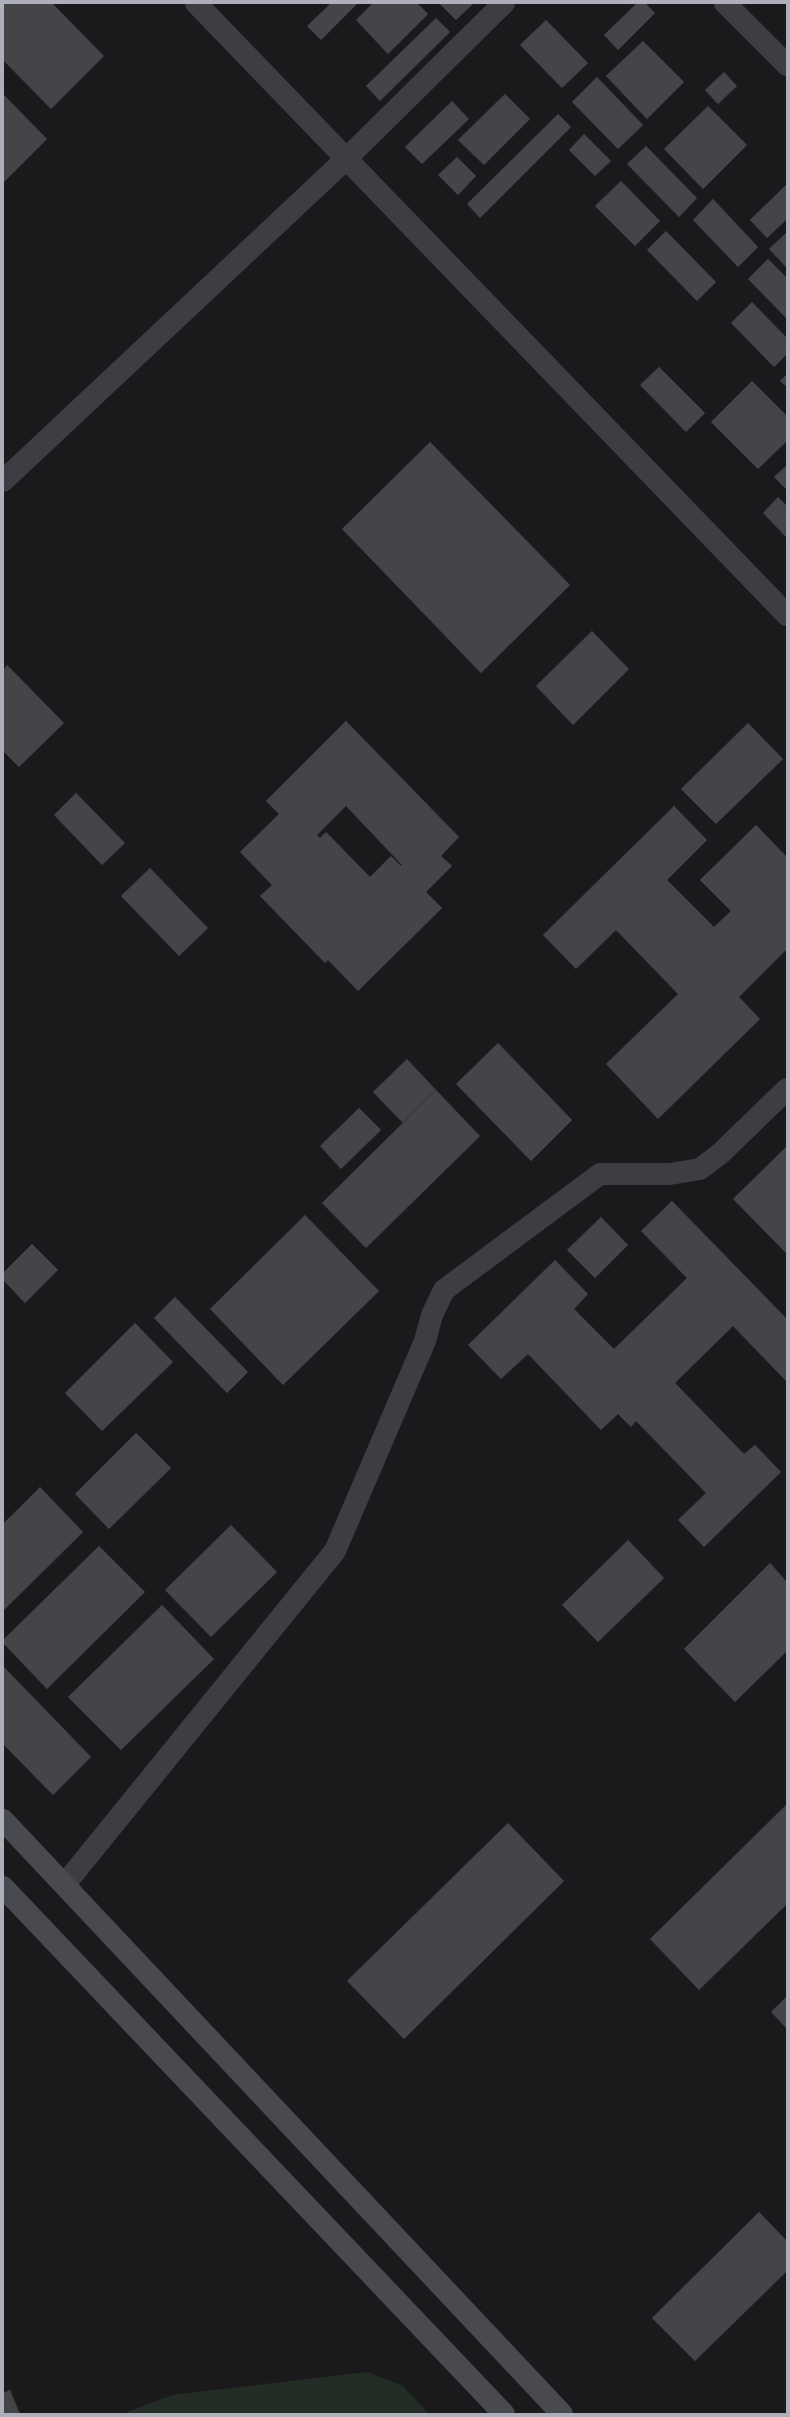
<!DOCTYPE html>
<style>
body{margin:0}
#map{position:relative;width:790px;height:2417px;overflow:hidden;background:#1a1a1c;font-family:"Golos Text",sans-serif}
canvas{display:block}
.frame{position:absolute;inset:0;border:4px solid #adafba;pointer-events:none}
</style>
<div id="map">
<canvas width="790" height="2417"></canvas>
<div class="frame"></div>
</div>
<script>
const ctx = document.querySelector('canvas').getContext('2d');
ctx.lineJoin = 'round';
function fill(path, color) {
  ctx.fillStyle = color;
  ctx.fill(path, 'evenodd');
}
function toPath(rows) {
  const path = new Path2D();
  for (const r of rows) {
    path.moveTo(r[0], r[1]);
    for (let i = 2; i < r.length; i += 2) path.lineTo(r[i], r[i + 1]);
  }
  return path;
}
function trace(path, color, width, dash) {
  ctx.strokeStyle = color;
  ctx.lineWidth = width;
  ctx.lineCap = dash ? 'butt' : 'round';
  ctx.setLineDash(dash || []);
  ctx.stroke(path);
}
const green = toPath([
 [367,2372,403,2386,429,2414,122,2414,172,2395]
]);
const building = toPath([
 [3,3,52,3,104,56,51,109,3,60,3,3],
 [331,3,358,3,321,40,307,26,331,3],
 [373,3,417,3,428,14,388,54,356,20,373,3],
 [439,3,474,3,456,20,439,3],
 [637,3,645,3,655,13,618,50,604,35,637,3],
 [436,18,450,32,380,101,366,86,436,18],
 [546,20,588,63,562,88,520,45,546,20],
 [643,41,684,82,647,119,606,76,643,41],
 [724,72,737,86,718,104,705,90,724,72],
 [597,77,643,125,618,149,572,102,597,77],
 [3,94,47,139,3,183,3,94],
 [505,94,530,119,484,165,458,140,505,94],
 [452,101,469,119,422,164,405,147,452,101],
 [708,106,747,145,703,189,664,149,708,106],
 [558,114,571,127,480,218,467,204,558,114],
 [584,134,611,161,595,176,569,150,584,134],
 [646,146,697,198,679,217,627,164,646,146],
 [457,157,476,176,458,195,438,175,457,157],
 [621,181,660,221,635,246,595,206,621,181],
 [787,184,787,219,767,238,750,220,787,184],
 [713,199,758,247,738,267,693,220,713,199],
 [666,231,716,282,697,301,647,250,666,231],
 [787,232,787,266,786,267,769,249,787,232],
 [768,259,787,278,787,319,748,279,768,259],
 [752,302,787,338,787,354,774,367,731,323,752,302],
 [659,367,705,413,686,432,640,385,659,367],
 [787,374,787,387,780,381,787,374],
 [752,381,787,416,787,441,758,469,711,422,752,381],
 [430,442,570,585,481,673,342,529,430,442],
 [787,465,787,490,774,477,787,465],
 [778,497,787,506,787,538,763,513,778,497],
 [592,631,629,669,573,725,536,686,592,631],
 [7,665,64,723,19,767,3,751,3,670,7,665],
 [346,721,459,837,441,856,452,866,426,892,442,908,358,991,328,960,325,963,260,896,272,885,240,852,279,814,266,801,346,721],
 [346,806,402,865,401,866,391,856,370,877,326,832,320,838,317,835,346,806],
 [748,723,783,759,716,824,681,789,748,723],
 [76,793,125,843,102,865,54,815,76,793],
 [674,806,707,840,667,880,714,927,731,911,700,880,756,825,786,856,787,855,787,949,739,997,760,1019,658,1119,606,1064,678,994,616,930,576,969,543,935,674,806],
 [150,868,208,928,179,956,121,896,150,868],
 [498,1043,572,1120,531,1161,456,1084,498,1043],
 [407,1059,436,1090,403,1123,373,1092,407,1059],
 [436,1090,480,1136,366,1248,322,1203,436,1090],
 [359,1108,381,1130,341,1169,320,1146,359,1108],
 [787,1146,787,1254,733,1199,787,1146],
 [672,1201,787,1319,787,1382,733,1326,675,1383,744,1454,755,1445,781,1472,704,1547,678,1520,706,1493,636,1421,631,1427,618,1414,601,1430,528,1354,501,1379,468,1345,555,1260,588,1294,574,1309,614,1349,687,1278,641,1231,672,1201],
 [305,1215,379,1291,283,1385,210,1309,305,1215],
 [601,1217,628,1245,595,1278,567,1250,601,1217],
 [32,1244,58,1270,25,1303,3,1280,3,1273,32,1244],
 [175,1297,248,1372,227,1393,154,1318,175,1297],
 [135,1323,173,1362,102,1431,65,1393,135,1323],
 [136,1433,171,1468,109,1529,75,1494,136,1433],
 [40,1487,83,1532,3,1611,3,1524,40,1487],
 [231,1525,277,1572,211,1637,165,1590,231,1525],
 [628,1540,664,1578,598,1642,562,1605,628,1540],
 [99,1546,145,1592,47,1689,3,1643,3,1640,99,1546],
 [770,1563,787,1582,787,1651,735,1702,684,1649,770,1563],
 [162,1605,214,1659,121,1750,68,1697,162,1605],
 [3,1666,91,1757,53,1795,3,1744,3,1666],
 [787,1804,787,1904,699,1990,650,1939,787,1804],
 [508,1823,564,1881,404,2039,347,1981,508,1823],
 [787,1996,787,2029,771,2012,787,1996],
 [759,2212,787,2241,787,2271,695,2361,652,2318,759,2212],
 [10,2390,20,2414,3,2414,3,2393,10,2390]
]);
const street = toPath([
 [196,3,787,615],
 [725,3,787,65],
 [3,481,346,159,504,3],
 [65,1884,335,1551,425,1341,432,1315,444,1290,600,1174,670,1174,700,1169,721,1153,787,1089]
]);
const secondary = toPath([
 [3,1820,562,2414],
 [3,1887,504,2414]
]);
fill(green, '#242c26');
fill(building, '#444449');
trace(building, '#343438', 1);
trace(street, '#3d3d43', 22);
trace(secondary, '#494950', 22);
</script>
